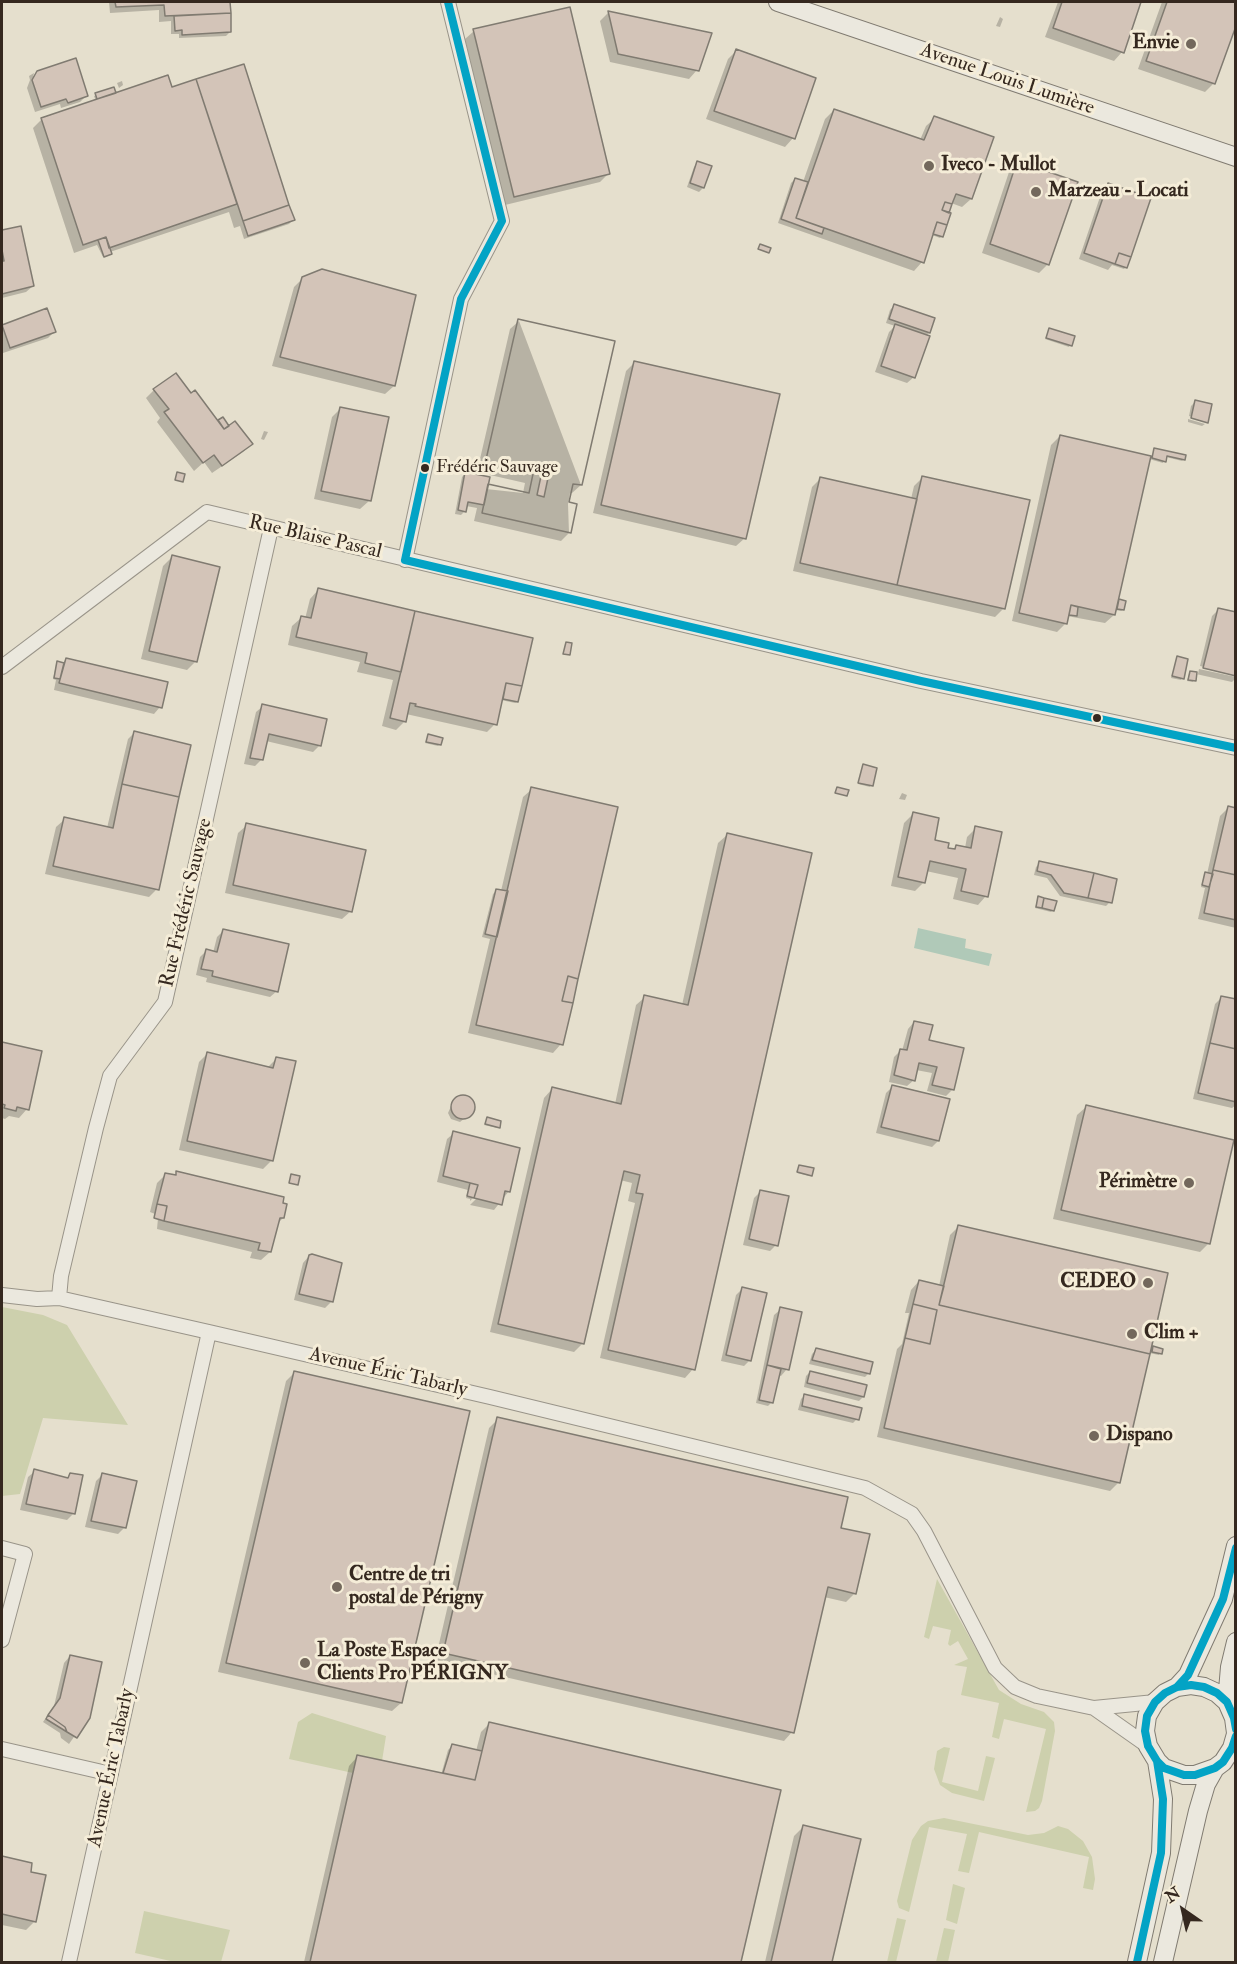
<!DOCTYPE html>
<meta charset="utf-8">
<style>
body{margin:0}
#map{position:relative;width:1237px;height:1964px;overflow:hidden;background:#e5dfcd;font-family:"IM FELL Double Pica",serif}
canvas{display:block}
.frame{position:absolute;inset:0;border:3px solid #35281f;pointer-events:none}
.north{position:absolute;left:1153px;top:1880px;width:60px;height:60px;-webkit-text-stroke:4px #f5edd8;paint-order:stroke;rotate:326deg;font-size:16px;font-weight:700;line-height:24px;text-align:center;color:#35281f}
.north::after{content:'';display:block;margin:auto;width:21px;height:27px;background:#35281f;clip-path:polygon(50% 0,100% 100%,50% 72%,0 100%)}
</style>
<div id="map">
<canvas width="1237" height="1964"></canvas>
<div class="frame"></div>
<div class="north">N</div>
</div>
<script>
const ctx = document.querySelector('canvas').getContext('2d');
ctx.lineJoin = 'round';
function fill(path, color) {
  ctx.fillStyle = color;
  ctx.fill(path, 'evenodd');
}
function toPath(rows) {
  const path = new Path2D();
  for (const r of rows) {
    if (r.length === 3) {
      path.moveTo(r[0] + r[2], r[1]);
      path.arc(r[0], r[1], r[2], 0, 2 * Math.PI);
      continue;
    }
    path.moveTo(r[0], r[1]);
    for (let i = 2; i < r.length; i += 2) path.lineTo(r[i], r[i + 1]);
  }
  return path;
}
function trace(path, color, width, dash) {
  ctx.strokeStyle = color;
  ctx.lineWidth = width;
  ctx.lineCap = dash ? 'butt' : 'round';
  ctx.setLineDash(dash || []);
  ctx.stroke(path);
}
function drawText(font, color, halo, rows, align = 'center') {
  ctx.font = font + ' "IM FELL Double Pica",serif';
  ctx.lineWidth = 6;
  ctx.setLineDash([]);
  ctx.textBaseline = 'middle';
  ctx.strokeStyle = halo;
  ctx.fillStyle = color;
  for (const [text, x, y, turn = 0] of rows) {
    ctx.save();
    ctx.translate(x, y);
    ctx.rotate((+turn || 0) * Math.PI / 180);
    ctx.textAlign = isNaN(turn) ? turn : align;
    if (halo) ctx.strokeText(text, 0, 0);
    ctx.fillText(text, 0, 0);
    ctx.restore();
  }
}
const green = toPath([
 [2,1307,43,1315,67,1325,128,1425,43,1418,20,1494,2,1496],
 [937,1579,999,1690,1021,1704,1044,1712,1054,1722,1055,1731,1042,1801,1039,1808,1035,1811,1026,1812,1046,1729,1004,1719,999,1739,992,1737,999,1703,961,1695,967,1667,954,1665,968,1659,958,1641,950,1646,948,1644,951,1630,933,1626,929,1639,924,1637],
 [312,1713,386,1736,382,1761,353,1773,289,1759,298,1722],
 [944,1747,950,1748,942,1782,978,1791,986,1756,995,1758,984,1801,952,1793,940,1785,934,1769,937,1751],
 [944,1818,1028,1835,1044,1833,1058,1826,1068,1829,1083,1841,1092,1857,1095,1879,1093,1890,1083,1888,1089,1857,979,1832,969,1873,958,1871,967,1834,929,1827,909,1912,899,1908,897,1901,912,1840,921,1826,928,1821],
 [953,1884,965,1888,957,1924,946,1920],
 [144,1911,230,1930,221,1962,175,1962,135,1953],
 [897,1918,906,1920,896,1962,887,1962],
 [944,1928,955,1930,948,1962,936,1962]
]);
const water = toPath([
 [918,928,966,939,965,948,992,954,989,966,914,948]
]);
const shadow = toPath([
 [109,2,229,2,230,32,226,36,179,38,179,34,171,34,171,21,159,22,159,10,110,13],
 [1058,2,1139,2,1122,52,1114,61,1045,37],
 [1162,2,1236,2,1236,22,1213,84,1205,92,1138,69],
 [608,13,710,34,697,70,689,79,610,62,600,21],
 [1000,17,1003,19,1000,27,996,26],
 [474,31,609,173,600,182,505,205,465,39],
 [736,51,793,138,785,147,706,119,728,59],
 [243,66,293,220,289,224,244,239,240,226,234,228,229,212,110,252,108,255,103,257,97,245,74,253,33,128,42,119,96,101,94,96,96,95,111,96,171,89],
 [38,72,86,96,80,102,61,108,60,104,35,112,27,88,30,80,29,76,34,73,33,77],
 [122,81,123,85,119,88,117,83],
 [834,110,920,140,926,126,935,118,971,199,962,207,951,203,942,236,940,238,932,235,922,262,914,271,778,223,791,183,795,179,803,182,825,119],
 [698,163,710,167,703,188,699,192,687,187,694,167],
 [1018,163,1048,264,1039,273,982,253,1009,172],
 [1108,185,1126,267,1124,269,1112,265,1108,270,1079,259,1102,191],
 [20,228,33,286,26,292,2,298,2,232],
 [303,278,394,386,385,394,272,366,294,287],
 [894,306,929,333,926,336,914,377,907,383,875,372,889,332,895,326,886,323,890,310],
 [47,310,54,332,48,338,3,353,2,348,2,326],
 [519,321,581,485,572,493,570,493,568,504,569,533,561,541,474,521,477,508,466,506,465,511,461,515,455,514,462,477,466,473,486,489,523,493,525,483,477,472,510,329],
 [1049,329,1070,345,1069,347,1045,339],
 [635,362,745,538,736,546,593,513,626,371],
 [154,390,190,396,218,423,222,419,229,428,251,444,243,452,212,473,204,462,194,471,157,422,160,418,146,398],
 [1195,402,1210,405,1206,423,1206,421,1189,416,1191,406],
 [341,408,369,501,360,509,314,499,332,417],
 [1188,419,1205,424,1202,426,1188,422],
 [264,431,268,432,264,440,261,439],
 [1060,436,1152,458,1155,450,1184,459,1182,461,1166,457,1163,463,1149,459,1116,604,1119,601,1123,610,1121,611,1115,610,1114,615,1105,623,1067,616,1066,623,1057,632,1012,621,1051,445],
 [923,477,1004,608,995,617,793,571,812,487,820,479,911,499,914,486],
 [172,557,196,661,187,670,141,659,163,566],
 [318,590,531,639,517,702,515,703,501,700,495,724,487,732,406,714,405,721,396,730,382,726,393,680,357,672,360,662,288,645,292,626,301,618,305,619,310,599],
 [1218,610,1236,674,1200,666,1212,616],
 [1177,657,1182,678,1181,680,1171,678],
 [66,659,160,707,154,714,54,690,56,680,53,679,56,665,62,664],
 [1199,669,1236,677,1236,678,1232,682,1196,674,1193,682,1187,681,1189,674,1190,672,1198,674],
 [263,706,320,745,313,752,266,741,262,759,255,766,244,764,256,712],
 [134,733,157,889,149,897,45,874,56,827,65,819,107,828,128,739],
 [428,736,440,744,438,746,425,743],
 [864,766,871,785,870,787,858,784],
 [532,789,561,1044,553,1053,468,1033,490,939,482,937,493,894,497,890,501,891,523,797],
 [902,793,907,795,905,800,899,799],
 [1228,808,1236,809,1236,928,1198,919,1205,888,1201,887,1204,875,1207,874,1220,816],
 [913,814,933,841,946,849,953,850,957,846,965,848,967,837,976,828,986,896,978,905,953,899,958,878,926,871,924,882,915,891,891,886,904,823],
 [247,825,351,911,342,919,225,893,238,833],
 [727,835,693,1369,685,1378,600,1358,635,1203,628,1201,632,1183,620,1180,583,1343,574,1352,490,1332,544,1098,552,1089,615,1104,636,1005,645,997,682,1005,718,843],
 [1040,863,1110,902,1106,906,1060,896,1047,878,1034,875,1036,867],
 [1038,898,1053,910,1051,912,1035,908],
 [223,931,277,991,270,997,206,982,207,978,196,975,200,957,206,951,213,953,217,937],
 [1221,998,1235,1001,1236,1105,1232,1108,1193,1099,1215,1004],
 [914,1022,928,1041,953,1089,946,1096,927,1091,932,1073,916,1070,914,1080,907,1086,889,1082,894,1057,901,1050,902,1051,908,1029],
 [2,1044,40,1053,27,1109,19,1118,9,1116,5,1119,2,1118],
 [207,1054,267,1068,277,1058,272,1160,263,1169,179,1150,199,1062],
 [892,1087,938,1141,932,1147,876,1133,886,1093],
 [464,1097,470,1100,473,1106,470,1114,460,1122,451,1119,448,1113,452,1104,456,1099],
 [1086,1107,1209,1243,1200,1252,1053,1219,1077,1115],
 [487,1119,498,1127,497,1128,484,1125],
 [454,1133,509,1191,494,1210,470,1205,478,1197,474,1197,470,1201,470,1199,466,1198,468,1190,437,1182,447,1139],
 [799,1166,811,1175,809,1176,797,1173],
 [177,1173,283,1218,277,1224,270,1252,261,1260,250,1258,252,1252,157,1229,158,1218,154,1217,155,1214,150,1212,157,1183,166,1174,173,1176],
 [761,1191,776,1245,770,1251,743,1245,754,1198],
 [959,1226,1119,1482,1110,1491,877,1437,897,1349,902,1344,909,1313,905,1313,911,1290,919,1281,939,1286,950,1235],
 [309,1256,332,1301,325,1308,294,1300,303,1263],
 [742,1289,750,1360,744,1366,721,1361,736,1295],
 [781,1309,787,1369,781,1376,778,1375,772,1402,768,1406,756,1403,774,1315],
 [1154,1348,1161,1350,1159,1355,1149,1353],
 [816,1350,869,1373,865,1377,809,1364,812,1354],
 [295,1372,401,1703,392,1711,218,1672,286,1381],
 [810,1372,863,1397,859,1401,804,1387,806,1376],
 [805,1395,857,1419,853,1423,798,1410,801,1399],
 [498,1419,839,1529,855,1593,846,1602,824,1597,792,1732,784,1741,435,1661,489,1428],
 [35,1471,66,1479,71,1474,73,1514,67,1520,20,1510,28,1477],
 [102,1475,125,1527,118,1534,85,1527,96,1481],
 [70,1656,88,1717,69,1744,61,1738,60,1733,43,1722,54,1706,64,1663],
 [489,1724,779,1791,740,1962,304,1962,349,1766,357,1757,441,1775,448,1750,452,1746,476,1751,481,1732],
 [803,1827,859,1840,830,1962,765,1962,794,1836],
 [2,1857,31,1865,29,1873,35,1921,26,1930,2,1925]
]);
const building = toPath([
 [115,2,230,2,231,13,165,16,164,5,116,7,115,2],
 [1062,2,1141,2,1124,53,1053,28,1062,2],
 [1167,2,1236,2,1236,26,1215,84,1146,61,1167,2],
 [570,7,610,174,514,197,473,29,570,7],
 [608,11,712,33,699,71,618,54,608,11],
 [231,13,231,32,182,35,182,30,175,31,174,16,231,13],
 [736,49,816,78,795,139,714,111,736,49],
 [76,58,88,96,68,103,66,99,41,107,32,80,37,71,76,58],
 [244,64,289,205,243,221,196,79,244,64],
 [168,75,172,87,196,79,237,204,109,248,106,237,83,245,41,118,168,75],
 [114,87,116,93,97,99,95,93,114,87],
 [834,109,924,140,934,116,994,137,972,199,956,194,952,204,945,202,942,210,951,213,947,225,937,222,924,263,796,218,834,109],
 [697,161,712,166,704,188,690,183,697,161],
 [1017,161,1078,182,1049,265,990,244,1017,161],
 [795,178,808,182,796,218,824,228,822,234,781,219,795,178],
 [1108,183,1151,198,1131,257,1119,253,1115,264,1084,253,1108,183],
 [945,202,952,204,949,213,942,210,945,202],
 [289,205,295,220,248,236,243,221,289,205],
 [937,222,947,225,943,237,933,234,937,222],
 [21,226,34,286,2,294,2,261,4,261,2,250,2,230,21,226],
 [106,237,112,254,104,257,98,240,106,237],
 [760,244,771,248,769,253,758,249,760,244],
 [1119,253,1131,257,1127,268,1115,264,1119,253],
 [322,269,416,295,395,386,280,357,302,277,322,269],
 [894,304,935,318,930,333,889,319,894,304],
 [47,308,56,332,10,348,2,325,47,308],
 [518,319,615,341,582,485,573,484,569,502,577,504,571,533,482,513,488,484,529,493,533,474,485,464,518,319],
 [541,476,548,478,544,497,537,495,541,476],
 [518,319,615,341,582,485,573,484,569,502,577,504,571,533,482,513,488,484,529,493,533,474,485,464,518,319],
 [895,324,930,336,915,378,881,366,895,324],
 [1049,328,1075,336,1072,346,1046,338,1049,328],
 [634,361,780,394,746,539,601,505,634,361],
 [176,373,191,393,195,390,224,429,235,421,253,444,222,466,214,455,203,463,164,412,169,409,153,389,176,373],
 [1195,400,1212,404,1208,423,1191,418,1195,400],
 [340,407,389,417,371,501,321,491,340,407],
 [223,417,229,426,224,429,218,420,223,417],
 [1060,435,1151,456,1115,615,1071,605,1067,624,1019,613,1060,435],
 [1154,448,1186,455,1185,460,1167,456,1166,462,1152,458,1154,448],
 [177,472,185,474,183,482,175,480,177,472],
 [465,472,490,477,484,505,468,502,466,512,458,510,465,472],
 [922,476,1030,500,1005,609,897,585,922,476],
 [820,477,917,499,897,585,800,563,820,477],
 [172,555,220,567,197,662,149,651,172,555],
 [318,588,415,611,401,672,365,663,367,653,296,637,301,616,311,618,318,588],
 [1119,599,1126,601,1124,610,1117,609,1119,599],
 [1071,605,1078,607,1077,616,1069,615,1071,605],
 [1218,608,1236,612,1236,676,1203,668,1218,608],
 [415,611,533,638,522,686,506,683,497,725,415,706,416,704,410,703,406,722,390,718,415,611],
 [566,642,572,643,570,655,563,654,566,642],
 [1177,656,1188,659,1184,679,1172,676,1177,656],
 [66,658,168,682,162,708,59,683,66,658],
 [57,661,64,663,60,679,54,678,57,661],
 [1190,671,1197,672,1196,681,1188,680,1190,671],
 [506,683,522,686,518,702,503,699,506,683],
 [262,704,327,719,321,746,269,734,263,760,250,758,262,704],
 [134,731,191,745,179,797,122,784,134,731],
 [428,734,443,738,441,745,426,742,428,734],
 [863,764,877,768,873,786,858,783,863,764],
 [122,784,179,797,159,890,53,866,64,817,113,828,122,784],
 [531,787,618,807,578,979,568,976,562,1001,573,1003,563,1045,476,1025,531,787],
 [837,787,849,790,847,796,835,793,837,787],
 [1228,806,1236,808,1236,875,1213,870,1228,806],
 [913,812,939,818,935,840,949,843,948,848,955,849,956,845,971,848,975,826,1002,832,988,897,961,891,966,869,930,861,925,883,898,877,913,812],
 [246,823,366,850,352,912,233,885,246,823],
 [727,833,812,853,695,1370,608,1350,643,1194,636,1193,640,1175,624,1171,584,1344,498,1324,552,1087,621,1104,644,995,688,1005,727,833],
 [1039,861,1094,873,1088,898,1064,893,1051,875,1037,871,1039,861],
 [1213,870,1236,875,1236,920,1204,913,1213,870],
 [1205,872,1213,874,1209,887,1202,885,1205,872],
 [1094,873,1117,879,1112,903,1088,898,1094,873],
 [496,889,508,891,497,937,485,934,496,889],
 [1038,896,1044,898,1042,908,1036,907,1038,896],
 [1044,898,1057,901,1054,911,1042,908,1044,898],
 [223,929,289,944,278,992,212,976,213,971,201,969,206,949,217,952,223,929],
 [568,976,578,979,573,1003,562,1001,568,976],
 [1221,996,1236,999,1236,1049,1210,1043,1221,996],
 [914,1021,933,1025,929,1040,964,1048,954,1090,932,1085,937,1067,919,1063,915,1081,894,1075,900,1049,907,1050,914,1021],
 [2,1042,42,1051,29,1110,17,1107,16,1111,4,1108,5,1105,2,1104,2,1042],
 [1210,1043,1236,1049,1236,1102,1198,1093,1210,1043],
 [207,1052,273,1068,276,1057,296,1061,273,1161,187,1141,207,1052],
 [892,1085,950,1099,939,1141,881,1127,892,1085],
 [463,1107,12],
 [1086,1105,1234,1140,1210,1244,1061,1210,1086,1105],
 [487,1117,501,1121,500,1128,485,1124,487,1117],
 [453,1131,520,1148,510,1192,505,1191,502,1205,474,1198,478,1185,443,1176,453,1131],
 [799,1165,814,1168,812,1176,797,1172,799,1165],
 [176,1171,284,1197,283,1203,287,1204,284,1218,280,1218,271,1252,258,1250,260,1243,164,1221,167,1206,157,1204,165,1173,176,1175,176,1171],
 [291,1174,300,1176,298,1185,289,1183,291,1174],
 [470,1183,478,1185,474,1198,467,1196,470,1183],
 [760,1190,789,1196,778,1246,749,1239,760,1190],
 [157,1204,167,1206,164,1221,154,1218,157,1204],
 [958,1225,1168,1273,1150,1354,939,1305,958,1225],
 [312,1254,342,1263,333,1302,299,1294,309,1255,312,1254],
 [919,1280,944,1286,939,1305,1150,1354,1120,1483,884,1428,905,1338,930,1344,937,1310,913,1304,919,1280],
 [742,1287,767,1293,751,1361,726,1355,742,1287],
 [913,1304,937,1310,930,1344,905,1338,913,1304],
 [780,1307,802,1312,789,1370,767,1365,780,1307],
 [1153,1346,1163,1349,1162,1354,1152,1352,1153,1346],
 [816,1348,873,1362,870,1374,812,1360,816,1348],
 [767,1365,781,1369,773,1403,759,1400,767,1365],
 [294,1371,470,1411,402,1703,226,1663,294,1371],
 [810,1371,867,1385,864,1397,807,1383,810,1371],
 [804,1394,862,1408,859,1420,802,1406,804,1394],
 [497,1417,848,1497,841,1528,870,1534,856,1594,828,1587,794,1733,443,1653,497,1417],
 [34,1469,68,1478,70,1473,83,1475,75,1514,26,1504,34,1469],
 [102,1473,137,1481,126,1528,91,1521,102,1473],
 [70,1655,102,1662,90,1718,77,1738,67,1732,65,1727,48,1715,60,1698,70,1655],
 [48,1715,65,1727,67,1732,46,1719,48,1715],
 [489,1722,781,1790,741,1962,310,1962,357,1755,475,1780,489,1722],
 [452,1744,482,1751,475,1780,443,1773,452,1744],
 [803,1825,861,1839,832,1962,771,1962,803,1825],
 [2,1856,32,1863,31,1872,46,1875,36,1922,2,1914,2,1856]
]);
const street = toPath([
 [405,560,461,299,502,221,448,2],
 [2,667,207,512,921,681,1236,748],
 [2,1295,37,1299,59,1298,209,1332],
 [59,1298,61,1276,96,1128,110,1076,165,1002,271,528],
 [2,1548,25,1554,2,1640],
 [1094,1708,1148,1746],
 [2,1749,111,1774],
 [69,1962,209,1332,490,1397,865,1488,912,1514,924,1531,995,1668,1015,1687,1037,1696,1094,1708,1155,1702]
]);
const secondary = toPath([
 [778,2,1236,157],
 [1177,1687,1188,1675,1223,1599,1236,1546],
 [1227,1702,1230,1667,1236,1642],
 [1236,1733,1234,1718,1227,1702,1217,1693,1204,1687,1191,1685,1177,1687,1165,1693,1155,1702,1147,1716,1145,1731,1148,1746,1157,1761,1164,1768,1184,1775,1195,1775,1215,1768,1223,1762,1232,1748,1236,1734],
 [1137,1962,1161,1853,1163,1799,1157,1761],
 [1163,1962,1198,1811,1206,1784,1215,1768]
]);
const bus1 = toPath([
 [405,560,921,681,1236,748],
 [405,560,461,299,502,221,448,2],
 [1177,1687,1188,1675,1223,1599,1236,1548],
 [1236,1729,1234,1718,1227,1702,1217,1693,1204,1687,1191,1685,1177,1687,1165,1693,1155,1702,1147,1716,1145,1731,1148,1746,1157,1761,1164,1768,1184,1775,1195,1775,1215,1768,1223,1762,1232,1748,1236,1736],
 [1137,1962,1161,1853,1163,1799,1157,1761]
]);
const markers = [
 [1191,44,6,"#73685c"],
 [929,166,6,"#73685c"],
 [1036,192,6,"#73685c"],
 [425,468,5,"#35281f"],
 [1097,718,5,"#35281f"],
 [1189,1183,6,"#73685c"],
 [1148,1283,6,"#73685c"],
 [1132,1334,6,"#73685c"],
 [1094,1436,6,"#73685c"],
 [337,1587,6,"#73685c"],
 [305,1663,6,"#73685c"]
];
const busNames = [
 ["Frédéric Sauvage",436,468]
];
const poiNames = [
 ["Envie",1179,44,"right"],
 ["Iveco - Mullot",941,166],
 ["Marzeau - Locati",1048,192],
 ["Périmètre",1177,1183,"right"],
 ["CEDEO",1136,1283,"right"],
 ["Clim +",1144,1334],
 ["Dispano",1106,1436],
 ["Centre de tri",349,1576],
 ["postal de Périgny",349,1599],
 ["La Poste Espace",317,1652],
 ["Clients Pro PÉRIGNY",317,1675]
];
const streetNames = [
 ["Avenue Louis Lumière",1007,80,19],
 ["Rue Blaise Pascal",315,538,13],
 ["Rue Frédéric Sauvage",187,903,-77],
 ["Avenue Éric Tabarly",388,1373,13],
 ["Avenue Éric Tabarly",112,1768,-78]
];
fill(green, '#cdd0ad');
fill(water, '#b0c9b8');
fill(shadow, '#0003');
fill(building, '#d3c4b8');
trace(building, '#807b71', 1.5);
trace(street, '#999489', 16);
trace(secondary, '#807b71', 20);
trace(street, '#ebe8de', 14);
trace(secondary, '#ebe8de', 18);
trace(bus1, '#03a3c5', 8);
for (const [x, y, r, color] of markers) {
  const dot = new Path2D();
  dot.arc(x, y, r, 0, 2 * Math.PI);
  ctx.fillStyle = color;
  ctx.fill(dot);
  trace(dot, '#f5edd8', 2);
}
drawText('18px', '#35281f', '#f5edd8', busNames, 'left');
drawText('bold 20px', '#35281f', '#f5edd8', poiNames, 'left');
drawText('20px', '#35281f', '#f5edd8', streetNames);
</script>
